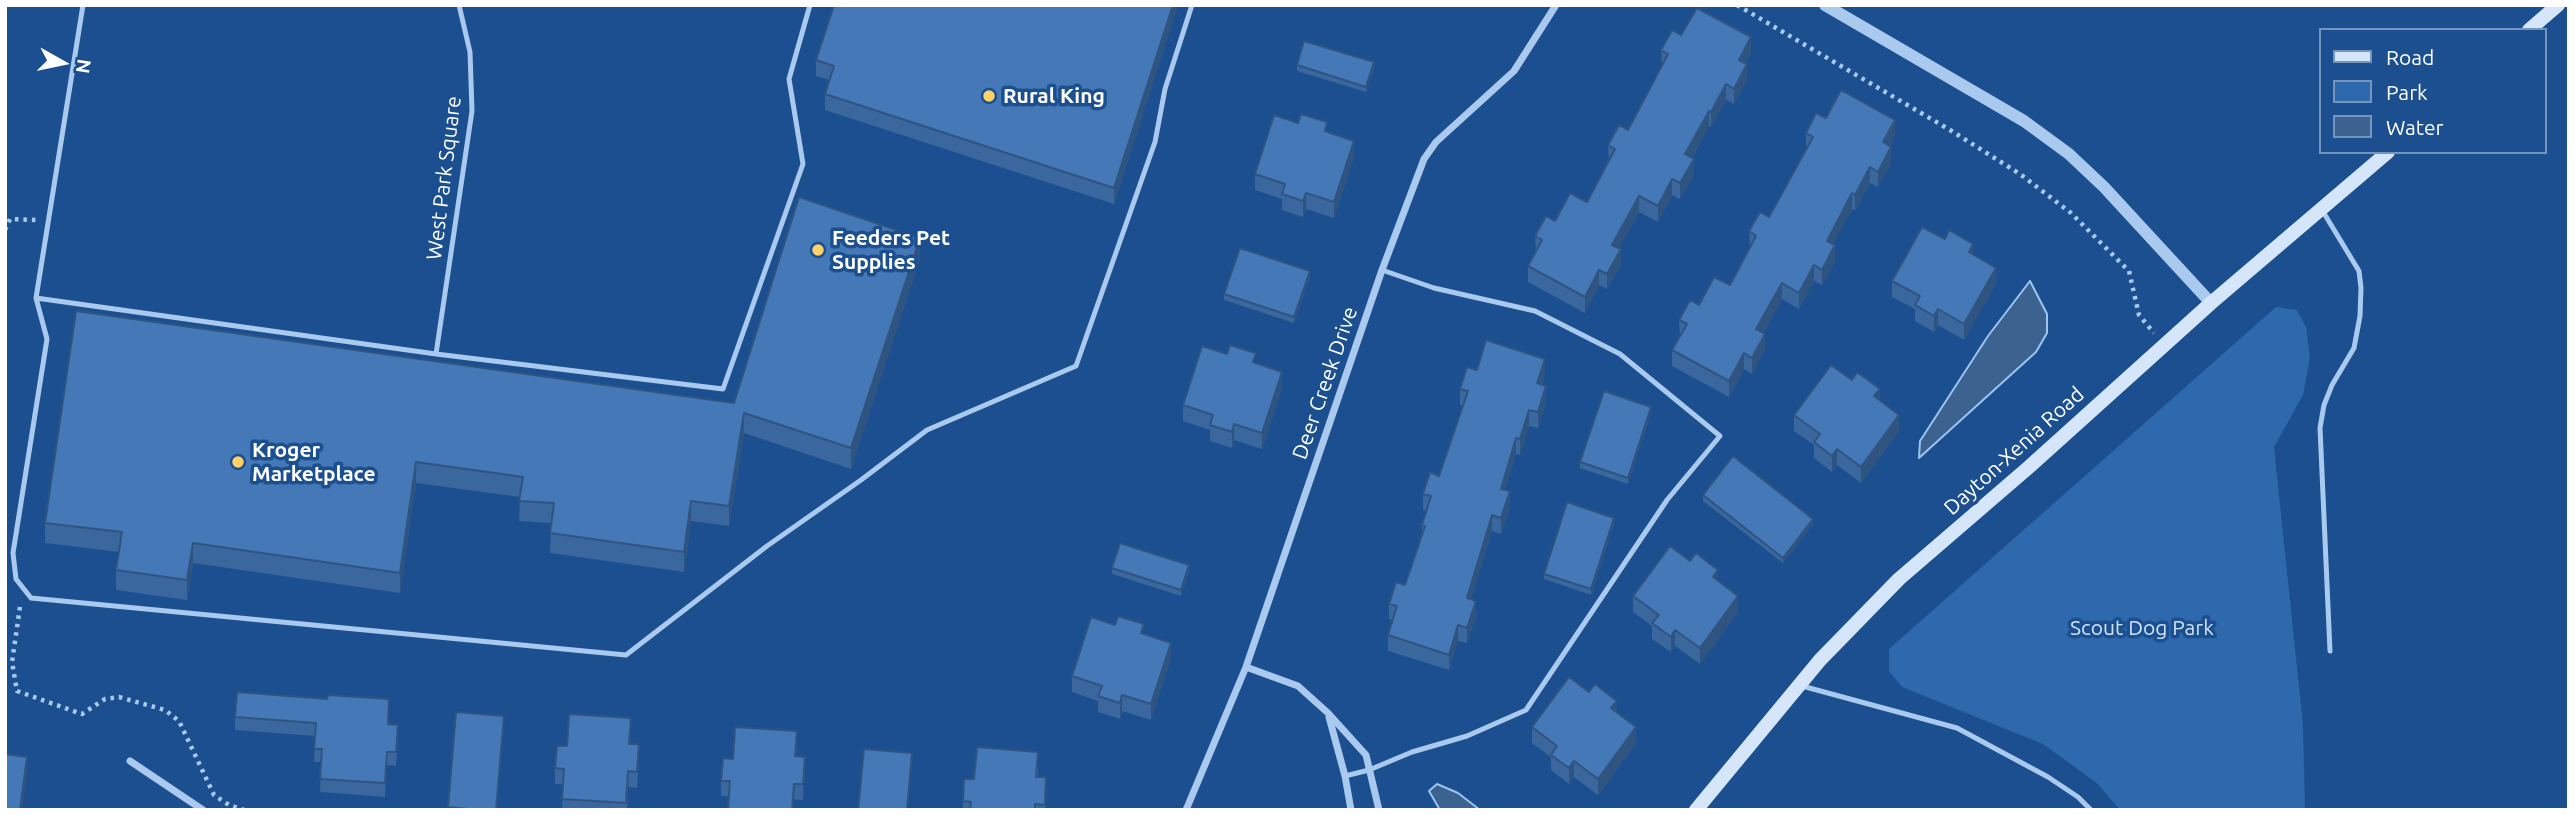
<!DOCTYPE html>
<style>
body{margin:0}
#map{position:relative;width:2574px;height:815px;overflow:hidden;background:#1b4f8f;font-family:Ubuntu,sans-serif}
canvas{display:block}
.frame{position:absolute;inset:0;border:7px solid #fff;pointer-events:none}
.legend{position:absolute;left:2319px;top:28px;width:228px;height:126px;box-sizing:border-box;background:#1b4f8f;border:2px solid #7695bc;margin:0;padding:9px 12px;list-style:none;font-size:21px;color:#fff}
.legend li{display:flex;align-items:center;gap:14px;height:35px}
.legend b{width:35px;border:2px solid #7695bc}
.north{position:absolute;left:28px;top:28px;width:70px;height:70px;-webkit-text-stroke:5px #1b4f8f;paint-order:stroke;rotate:99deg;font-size:19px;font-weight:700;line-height:28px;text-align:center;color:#fff}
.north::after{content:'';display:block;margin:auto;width:24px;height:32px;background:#fff;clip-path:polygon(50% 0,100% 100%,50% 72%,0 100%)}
</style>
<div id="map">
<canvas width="2574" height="815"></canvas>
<div class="frame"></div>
<ul class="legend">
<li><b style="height:9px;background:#d6e6fa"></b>Road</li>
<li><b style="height:19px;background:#2e69ad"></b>Park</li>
<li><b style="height:19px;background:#3c6290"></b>Water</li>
</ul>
<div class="north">N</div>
</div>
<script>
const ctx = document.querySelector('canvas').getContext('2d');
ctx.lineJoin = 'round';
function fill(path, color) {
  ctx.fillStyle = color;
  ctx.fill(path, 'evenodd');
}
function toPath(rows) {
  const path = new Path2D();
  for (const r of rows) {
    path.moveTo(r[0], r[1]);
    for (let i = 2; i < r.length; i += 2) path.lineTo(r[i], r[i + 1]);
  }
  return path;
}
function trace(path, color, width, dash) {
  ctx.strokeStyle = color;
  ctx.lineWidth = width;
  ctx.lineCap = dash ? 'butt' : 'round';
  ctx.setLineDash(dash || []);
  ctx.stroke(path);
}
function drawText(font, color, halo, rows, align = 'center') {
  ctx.font = font + ' Ubuntu,sans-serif';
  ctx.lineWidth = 7;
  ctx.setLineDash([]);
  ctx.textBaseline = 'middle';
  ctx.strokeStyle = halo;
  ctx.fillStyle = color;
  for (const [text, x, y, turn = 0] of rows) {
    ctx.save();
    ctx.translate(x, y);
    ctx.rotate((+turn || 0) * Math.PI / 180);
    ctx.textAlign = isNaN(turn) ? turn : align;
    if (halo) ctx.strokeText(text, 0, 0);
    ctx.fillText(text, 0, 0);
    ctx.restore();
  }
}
const green = toPath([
 [2276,307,2297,310,2306,327,2310,358,2303,395,2274,447,2303,725,2305,810,2120,810,2098,784,2043,744,1902,687,1889,671,1889,649]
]);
const water = toPath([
 [2030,281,2047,314,2047,333,2036,352,1919,458,1920,441,1988,336,2030,281],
 [1437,784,1458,793,1480,810,1440,810,1429,791,1437,784]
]);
const path = toPath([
 [1737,5,1950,130,2020,174,2071,213,2129,271,2139,315,2154,333],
 [5,230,10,219,36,220],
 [20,607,12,662,17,691,82,714,105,699,119,697,165,710,179,721,214,795,229,805,244,810]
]);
const service = toPath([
 [83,5,36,298,47,339,13,553,16,579,31,598,626,655,767,546,861,480,927,430,1076,366,1155,142,1165,89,1192,5],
 [2322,210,2359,271,2361,288,2360,316,2354,348,2332,385,2324,405,2320,428,2330,651],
 [36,298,436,354,723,389,803,164,789,79,810,5],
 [436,354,472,111,470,52,459,5],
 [1802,686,1957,728,2048,777,2078,797,2091,810],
 [1345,776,1369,770,1412,752,1467,736,1526,710,1667,500,1720,436,1620,354,1535,311,1434,288,1382,270]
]);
const minor = toPath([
 [1246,667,1298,686,1328,713,1366,755,1379,810],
 [1329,717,1345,776,1351,810],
 [130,761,203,810],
 [1186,810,1246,667,1382,270,1424,159,1436,142,1514,71,1556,5]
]);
const tertiary = toPath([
 [1825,5,2024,121,2069,154,2104,187,2211,303]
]);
const secondary = toPath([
 [2529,30,2558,5],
 [1696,810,1820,660,1899,579,2029,467,2211,303,2388,152]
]);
const wall = toPath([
 [834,5,1178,5,1114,204,825,110,825,94,830,80,816,76,816,60],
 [1681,35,1751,53,1745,63,1747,80,1734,104,1726,100,1711,127,1709,126,1692,158,1694,175,1680,199,1672,195,1658,222,1639,212,1619,248,1621,265,1607,289,1599,285,1585,313,1528,282,1528,266,1536,252,1535,236,1555,221,1587,202,1609,161,1608,145,1628,130,1662,67,1661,50],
 [1297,65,1374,68,1366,92,1297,71],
 [1826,118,1895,136,1890,146,1891,163,1878,187,1870,183,1855,210,1852,209,1833,244,1835,261,1822,285,1814,281,1799,309,1782,299,1763,333,1765,349,1752,374,1744,369,1729,397,1672,366,1672,350,1680,336,1679,320,1699,305,1730,285,1750,248,1749,231,1769,217,1806,150,1806,133],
 [1327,132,1354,157,1334,218,1306,209,1303,217,1282,210,1282,199,1255,190,1255,174],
 [1973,255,1996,283,1964,340,1938,325,1934,332,1915,321,1915,309,1892,297,1892,281],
 [920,258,851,469,744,433,729,526,691,521,684,572,550,553,551,523,519,521,520,497,416,483,400,593,193,563,187,600,116,590,116,570,119,552,45,543,45,523,734,403],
 [1310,277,1294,323,1224,300,1224,294],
 [1256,363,1282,388,1262,449,1234,440,1232,448,1210,441,1210,430,1183,421,1183,405],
 [1477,370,1545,375,1542,385,1546,402,1538,428,1529,426,1520,455,1516,454,1505,490,1510,507,1501,534,1492,531,1471,600,1476,617,1467,643,1458,641,1449,670,1388,651,1388,635,1392,620,1389,619,1389,604,1405,585,1422,535,1422,525,1426,511,1423,510,1423,494,1439,476,1463,406,1460,405,1460,389],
 [1880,400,1899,431,1861,483,1837,465,1832,472,1814,458,1814,445,1794,431,1794,415],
 [1651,413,1628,484,1580,468,1580,462],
 [1703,495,1813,524,1783,563,1703,501],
 [1614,524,1591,595,1544,579,1544,574],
 [1690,561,1718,581,1738,612,1700,664,1675,646,1671,652,1652,639,1652,626,1633,612,1633,596],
 [1112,568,1189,571,1181,596,1112,574],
 [1144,634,1171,658,1151,720,1122,711,1120,719,1098,712,1098,701,1072,692,1072,676],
 [389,712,389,724,398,738,396,766,387,765,385,797,320,792,321,762,314,762,315,736,235,730,235,717],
 [456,712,497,810,448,810],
 [1617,712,1636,743,1598,795,1574,777,1569,784,1551,770,1551,757,1532,743,1532,727],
 [631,734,630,744,639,760,637,788,628,787,627,810,562,810,563,784,555,784,555,768,567,746],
 [797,747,796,756,805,772,803,800,721,796,721,781,733,759],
 [1038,767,1038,777,1046,793,1045,810,963,810,963,801,974,779]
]);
const shadedWall = toPath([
 [1173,5,1178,5,1114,204,1114,188],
 [1751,37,1751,53,1739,75,1739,60],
 [1374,62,1374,68,1366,92,1366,87],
 [1747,64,1747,80,1734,104,1734,89],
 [1726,84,1726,100,1711,127,1711,112],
 [1709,111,1709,126,1685,170,1685,154],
 [1895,120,1895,136,1883,158,1883,142],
 [1354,141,1354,157,1334,218,1334,202],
 [1891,147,1891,163,1878,187,1878,172],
 [1694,159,1694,175,1680,199,1680,183],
 [1870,167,1870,183,1855,210,1855,195],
 [1672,179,1672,195,1658,222,1658,206],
 [1306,193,1306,209,1303,217,1303,201],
 [1852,193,1852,209,1827,256,1827,241],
 [1639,196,1639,212,1612,261,1612,245],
 [920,238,920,258,851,469,851,448],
 [1973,244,1973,260,1969,252],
 [1835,245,1835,261,1822,285,1822,270],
 [1621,249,1621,265,1607,289,1607,274],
 [1814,265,1814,281,1799,309,1799,293],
 [1996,268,1996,283,1964,340,1964,324],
 [1599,270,1599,285,1585,313,1585,297],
 [1310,271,1310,277,1294,323,1294,317],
 [1782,283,1782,299,1756,345,1756,329],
 [1938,309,1938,325,1934,332,1934,316],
 [1765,334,1765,349,1752,374,1752,358],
 [1744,353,1744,369,1729,397,1729,381],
 [1545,359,1545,375,1537,399,1537,383],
 [1282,372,1282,388,1262,449,1262,433],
 [1546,386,1546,402,1538,428,1538,412],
 [1880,389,1880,405,1874,396],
 [1651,407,1651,413,1628,484,1628,478],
 [1529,410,1529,426,1520,455,1520,439],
 [744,413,744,433,729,526,729,506],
 [1899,415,1899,431,1861,483,1861,467],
 [1234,424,1234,440,1232,448,1232,432],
 [1516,438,1516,454,1501,504,1501,489],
 [1837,449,1837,465,1832,472,1832,456],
 [416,462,416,483,400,593,400,573],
 [1510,491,1510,507,1501,534,1501,518],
 [691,501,691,521,684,572,684,552],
 [1492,515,1492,531,1467,614,1467,598],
 [1614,518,1614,524,1591,595,1591,589],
 [1813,519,1813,524,1783,563,1783,558],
 [193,543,193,563,187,600,187,580],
 [1189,565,1189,571,1181,596,1181,590],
 [1718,570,1718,586,1713,577],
 [1738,596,1738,612,1700,664,1700,648],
 [1476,601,1476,617,1467,643,1467,628],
 [1458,625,1458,641,1449,670,1449,655],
 [1675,630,1675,646,1671,652,1671,637],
 [1171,643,1171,658,1151,720,1151,704],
 [1122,695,1122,711,1120,719,1120,703],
 [1617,701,1617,717,1611,708],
 [1636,727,1636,743,1598,795,1598,779],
 [27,757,27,773,22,810,20,810],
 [805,757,805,772,803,800,803,784],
 [1574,761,1574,777,1569,784,1569,768]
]);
const building = toPath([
 [834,5,1173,5,1114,188,825,94,834,66,816,60,834,5],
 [1697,8,1751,37,1739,60,1747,64,1734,89,1726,84,1711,112,1709,111,1685,154,1694,159,1680,183,1672,179,1658,206,1639,196,1612,245,1621,249,1607,274,1599,270,1585,297,1528,266,1542,240,1535,236,1546,216,1555,221,1570,193,1587,202,1615,149,1608,145,1619,125,1628,130,1668,54,1661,50,1672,30,1681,35,1697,8],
 [1304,41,1374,62,1366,87,1297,65,1304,41],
 [1841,90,1895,120,1883,142,1891,147,1878,172,1870,167,1855,195,1852,193,1827,241,1835,245,1822,270,1814,265,1799,293,1782,283,1756,329,1765,334,1752,358,1744,353,1729,381,1672,350,1687,324,1679,320,1690,300,1699,305,1714,277,1730,285,1756,236,1749,231,1760,212,1769,217,1813,137,1806,133,1816,113,1826,118,1841,90],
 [1301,114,1327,122,1325,131,1354,141,1334,202,1306,193,1303,201,1282,194,1285,184,1255,174,1274,115,1298,123,1301,114],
 [799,197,920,238,851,448,744,413,729,506,691,501,684,552,550,533,554,503,519,501,523,477,416,462,400,573,193,543,187,580,116,570,122,532,45,523,76,311,734,403,799,197],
 [1922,227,1945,239,1949,230,1973,244,1969,252,1996,268,1964,324,1938,309,1934,316,1915,305,1920,296,1892,281,1922,227],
 [1240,248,1310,271,1294,317,1224,294,1240,248],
 [1486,340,1545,359,1537,383,1546,386,1538,412,1529,410,1520,439,1516,438,1501,489,1510,491,1501,518,1492,515,1467,598,1476,601,1467,628,1458,625,1449,655,1388,635,1397,606,1389,604,1396,582,1405,585,1425,526,1422,525,1431,496,1423,494,1430,472,1439,476,1468,391,1460,389,1467,367,1477,370,1486,340],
 [1230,345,1256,353,1253,362,1282,372,1262,433,1234,424,1232,432,1210,425,1213,415,1183,405,1202,346,1227,354,1230,345],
 [1831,365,1852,380,1857,372,1880,389,1874,396,1899,415,1861,467,1837,449,1832,456,1814,442,1820,434,1794,415,1831,365],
 [1604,391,1651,407,1628,478,1580,462,1604,391],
 [1733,456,1813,519,1783,558,1703,495,1733,456],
 [1567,502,1614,518,1591,589,1544,574,1567,502],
 [1120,543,1189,565,1181,590,1112,568,1120,543],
 [1670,546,1690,561,1696,553,1718,570,1713,577,1738,596,1700,648,1675,630,1671,637,1652,623,1659,615,1633,596,1670,546],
 [1118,616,1144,624,1141,633,1171,643,1151,704,1122,695,1120,703,1098,696,1102,686,1072,676,1091,617,1115,625,1118,616],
 [1569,677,1589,692,1595,684,1617,701,1611,708,1636,727,1598,779,1574,761,1569,768,1551,755,1557,746,1532,727,1569,677],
 [237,692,327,699,328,695,389,699,388,724,398,725,396,752,387,752,385,783,320,779,322,749,314,749,316,723,235,717,237,692],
 [456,712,504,716,496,810,476,810,448,807,456,712],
 [569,714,631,718,629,744,639,744,637,772,628,771,626,803,562,799,564,769,555,768,557,746,567,746,569,714],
 [735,727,797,731,795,756,805,757,803,784,794,784,792,810,728,810,730,781,721,781,723,758,733,759,735,727],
 [977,747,1038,752,1036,777,1046,777,1045,805,1035,804,1035,810,970,810,971,802,963,801,964,779,974,779,977,747],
 [864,749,912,753,907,810,858,810,864,749],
 [5,754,27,757,20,810,5,810,5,754]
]);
const markers = [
 [989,96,7,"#ffd166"],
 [818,250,7,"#ffd166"],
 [238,462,7,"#ffd166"]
];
const poiNames = [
 ["Rural King",1003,96],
 ["Feeders Pet",832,238],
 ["Supplies",832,262],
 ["Kroger",252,450],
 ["Marketplace",252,474]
];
const streetNames = [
 ["West Park Square",444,178,-83],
 ["Deer Creek Drive",1325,383,-71],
 ["Dayton-Xenia Road",2014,451,-42]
];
const parkNames = [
 ["Scout Dog Park",2142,628]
];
fill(green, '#2e69ad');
fill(water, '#3c6290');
trace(water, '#9cc4f0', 2);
trace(path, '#a9c9ee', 4.5, [3.5, 5]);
trace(service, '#a9c9ee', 5);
trace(minor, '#a9c9ee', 7);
trace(tertiary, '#a9c9ee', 12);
trace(secondary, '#d6e6fa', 14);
fill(wall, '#3a679d');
fill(shadedWall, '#305480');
fill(building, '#4478b7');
trace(building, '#305480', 2);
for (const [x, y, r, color] of markers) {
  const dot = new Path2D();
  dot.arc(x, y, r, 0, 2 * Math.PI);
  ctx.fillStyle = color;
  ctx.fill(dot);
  trace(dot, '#1b4f8f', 2.5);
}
drawText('bold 21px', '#fff', '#1b4f8f', poiNames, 'left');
drawText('21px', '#fff', '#1b4f8f', streetNames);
drawText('21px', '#cfe3fa', '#1b4f8f', parkNames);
</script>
